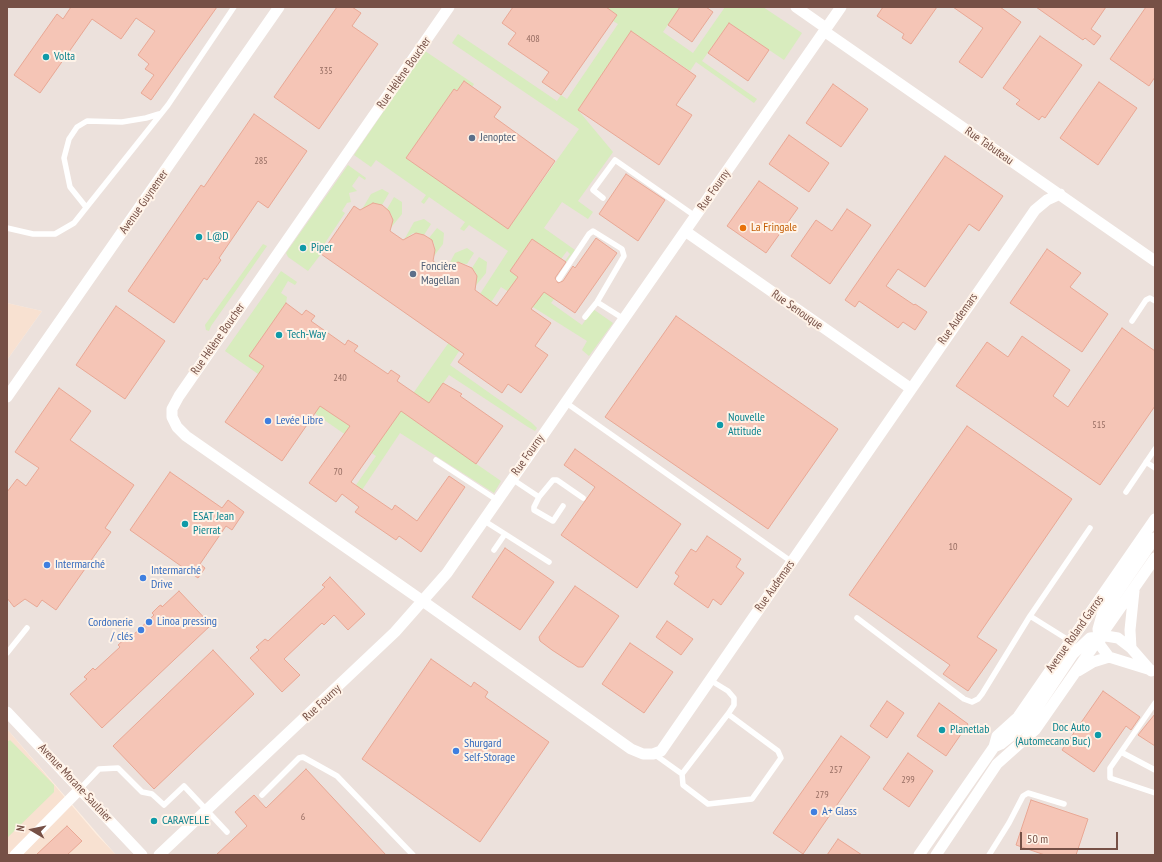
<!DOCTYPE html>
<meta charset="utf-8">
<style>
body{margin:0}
#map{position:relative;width:1162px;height:862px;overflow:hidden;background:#feeee0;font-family:"PT Sans Narrow",sans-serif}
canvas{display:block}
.frame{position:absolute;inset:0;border:8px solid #765046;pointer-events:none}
.north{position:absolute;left:12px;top:810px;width:40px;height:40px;-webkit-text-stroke:3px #fff3e8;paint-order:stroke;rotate:279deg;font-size:11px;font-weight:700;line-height:16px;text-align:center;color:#765046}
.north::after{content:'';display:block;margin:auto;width:14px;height:18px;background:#765046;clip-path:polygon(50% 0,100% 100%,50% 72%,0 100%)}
.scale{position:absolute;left:1020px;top:832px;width:98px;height:18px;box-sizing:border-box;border:2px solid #765046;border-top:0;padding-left:5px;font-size:12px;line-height:14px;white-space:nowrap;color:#765046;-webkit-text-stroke:3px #fff3e8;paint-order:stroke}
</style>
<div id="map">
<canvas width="1162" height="862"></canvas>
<div class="frame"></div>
<div class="north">N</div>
<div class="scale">50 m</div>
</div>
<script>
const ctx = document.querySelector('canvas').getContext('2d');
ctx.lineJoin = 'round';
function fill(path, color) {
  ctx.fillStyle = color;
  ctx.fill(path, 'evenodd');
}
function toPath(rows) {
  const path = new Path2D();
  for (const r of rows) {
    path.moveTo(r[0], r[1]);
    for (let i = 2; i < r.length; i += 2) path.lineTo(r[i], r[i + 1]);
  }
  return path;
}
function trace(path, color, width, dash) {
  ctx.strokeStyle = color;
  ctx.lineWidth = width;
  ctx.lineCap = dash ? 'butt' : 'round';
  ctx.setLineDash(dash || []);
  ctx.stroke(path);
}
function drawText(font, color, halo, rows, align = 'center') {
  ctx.font = font + ' "PT Sans Narrow",sans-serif';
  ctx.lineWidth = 4;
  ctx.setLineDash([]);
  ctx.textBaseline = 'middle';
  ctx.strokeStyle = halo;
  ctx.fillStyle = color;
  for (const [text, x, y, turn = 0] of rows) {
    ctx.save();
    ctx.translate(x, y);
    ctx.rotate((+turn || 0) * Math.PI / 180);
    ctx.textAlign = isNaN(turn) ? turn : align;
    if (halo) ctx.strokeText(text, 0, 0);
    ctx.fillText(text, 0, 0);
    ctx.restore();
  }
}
const residential = toPath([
 [7,303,42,311,7,360],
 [7,729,96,834,116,855,7,855]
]);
const industrial = toPath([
 [7,7,1155,7,1155,855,116,855,7,729,7,360,42,311,7,303]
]);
const green = toPath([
 [606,7,680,7,663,32,693,53,725,7,763,7,802,33,784,60,729,23,702,61,757,99,754,103,696,62,690,71,631,31,578,110,613,152,578,201,593,212,588,219,562,202,544,228,575,250,566,262,565,261,570,254,567,251,561,259,532,239,510,271,542,294,549,284,560,291,551,303,582,325,593,309,613,323,589,356,582,350,587,341,501,287,450,365,532,423,537,428,535,431,528,427,449,375,416,422,501,481,494,493,400,433,362,490,356,485,376,456,225,351,281,271,297,282,295,285,288,281,281,293,287,297,286,303,249,356,377,445,482,295,480,294,508,251,469,225,464,231,460,229,465,222,429,197,424,204,421,202,426,195,376,160,371,167,354,155,425,51,474,84,472,87,457,91,454,89,406,158,508,229,579,129,452,43,458,34,557,101,561,95,567,99,618,24,613,21,617,15],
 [348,165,366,178,365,180,359,176,352,186,357,191,349,193,351,202,347,203,342,211,345,213,319,252,321,254,308,271,288,257,286,253],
 [382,189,389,193,382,205,371,204,361,211,371,194],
 [394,197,402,202,402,214,389,230,393,220,391,214,387,209],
 [424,219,431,224,424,235,413,233,404,240,414,222],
 [437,228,444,233,443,244,431,260,435,250,434,243,429,238],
 [263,244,267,246,211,326,209,331,206,330,205,325],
 [467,248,474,253,467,264,455,263,446,270,455,253],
 [479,257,487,262,486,273,473,289,477,279,476,273,472,268],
 [10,740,54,785,54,792,7,838,7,742]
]);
const building = toPath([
 [71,7,217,7,151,100,141,93,154,75,145,69,149,64,138,55,155,31,136,18,121,39,92,19,40,93,14,75,57,14,63,19,71,7],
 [337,7,352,7,361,13,352,26,378,44,319,129,274,97,337,7],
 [513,7,606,7,617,15,561,95,542,82,549,72,508,44,516,33,502,23,513,7],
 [680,7,706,7,713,12,692,42,668,25,680,7],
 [883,7,937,7,911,44,902,38,904,34,877,16,883,7],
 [953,7,1000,7,1021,22,982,78,959,62,983,28,953,7],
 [1036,7,1106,7,1091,29,1101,36,1094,45,1085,38,1083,40,1036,7],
 [1146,7,1155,7,1155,77,1149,86,1110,59,1146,7],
 [729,23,769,50,748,81,708,53,729,23],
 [631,31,696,76,676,105,692,115,659,165,578,110,631,31],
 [1040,36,1082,65,1045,118,1042,116,1039,120,1016,104,1020,100,1003,88,1040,36],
 [464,81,501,107,494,117,555,161,508,229,406,158,454,89,457,91,464,81],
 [1099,82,1137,108,1098,165,1060,138,1099,82],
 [833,84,868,109,841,147,806,123,833,84],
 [254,114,307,151,268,208,258,201,219,258,221,260,207,280,204,278,174,323,128,291,201,185,204,187,254,114],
 [789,135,829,163,809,192,769,164,789,135],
 [945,156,1003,196,979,231,969,224,925,287,898,269,886,286,914,305,915,304,927,312,915,330,903,322,898,328,859,301,855,307,845,300,945,156],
 [626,174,665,200,638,241,599,214,626,174],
 [759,181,798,208,766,253,727,226,759,181],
 [373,203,382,205,389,211,393,220,390,231,403,240,416,233,424,235,432,240,435,250,433,261,445,270,458,262,472,268,477,276,475,290,497,306,518,277,510,271,532,239,566,262,555,278,558,283,563,281,573,266,575,268,596,238,617,253,575,313,544,292,531,309,551,323,535,346,548,355,521,393,508,384,502,393,458,362,464,354,321,254,354,206,360,210,373,203],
 [847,209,871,225,830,284,791,256,816,220,832,231,847,209],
 [1047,249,1081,273,1070,287,1108,314,1082,352,1010,303,1047,249],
 [286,303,302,315,306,310,315,316,311,321,345,345,348,340,358,346,354,351,388,374,391,370,400,376,397,381,429,403,443,383,462,394,460,396,503,426,476,464,401,411,351,482,392,510,395,505,417,521,449,476,465,487,421,552,399,536,396,540,355,512,359,507,342,494,336,502,309,483,350,426,320,406,282,461,225,422,264,366,249,356,286,303],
 [116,306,165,341,125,399,76,365,116,306],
 [676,316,838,429,768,529,605,417,676,316],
 [1122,328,1155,351,1155,406,1100,485,956,386,987,342,1008,357,1022,336,1070,370,1053,396,1068,407,1122,328],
 [59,388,91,411,70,440,134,485,105,528,111,532,56,610,42,600,37,607,25,599,14,607,7,598,7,492,17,479,26,486,39,468,15,452,59,388],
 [967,426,1072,499,977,637,997,650,968,691,943,674,950,665,849,595,967,426],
 [575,449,681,524,637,588,561,535,595,487,564,465,575,449],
 [170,472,222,508,228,500,244,512,232,530,226,526,200,564,205,568,198,578,130,530,170,472],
 [707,536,741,559,736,567,744,573,721,605,713,599,708,608,674,584,679,576,675,573,691,549,696,552,707,536],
 [505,548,554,582,520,630,472,597,505,548],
 [330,577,365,614,348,630,334,615,324,625,322,623,284,659,300,675,282,692,250,658,259,650,256,647,265,639,268,641,325,587,322,585,330,577],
 [575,586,619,616,583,667,578,667,552,650,540,641,539,637,575,586],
 [179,591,211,625,102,728,70,694,87,679,84,677,93,668,95,670,120,647,118,645,127,637,129,639,154,615,152,613,159,606,161,605,162,607,179,591],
 [667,621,693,639,681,655,656,637,667,621],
 [630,643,673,672,644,713,602,684,630,643],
 [213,650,254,694,154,789,113,746,213,650],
 [431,659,471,687,474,682,488,692,485,697,549,742,480,842,362,759,431,659],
 [1103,691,1140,717,1131,730,1126,726,1094,772,1062,750,1103,691],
 [887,701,904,713,887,738,870,726,887,701],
 [939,703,968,724,946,756,917,736,939,703],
 [1155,714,1155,746,1138,735,1155,714],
 [841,736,870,757,803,854,773,833,841,736],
 [908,753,933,771,909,807,883,789,908,753],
 [306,769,386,855,216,855,247,826,235,812,254,795,266,808,306,769],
 [1031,800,1088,819,1076,855,1045,855,1016,845,1031,800],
 [67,826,82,841,67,855,36,855,67,826],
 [838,839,862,855,827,855,838,839]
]);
const lane = toPath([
 [603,198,593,190,615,160,695,216],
 [86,207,70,187,64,158,69,139,77,127,87,121,122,122,146,118,159,114],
 [7,228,33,234,55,234,74,223,168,105,234,7],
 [559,279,589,234,593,231,622,249,624,256,597,302,585,317],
 [597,302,624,319],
 [1132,321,1146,300,1150,298,1155,301],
 [565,402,792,562],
 [436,460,497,500],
 [1146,462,1155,468],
 [512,479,539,497],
 [1126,492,1155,449],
 [563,506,553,521,534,510,534,507,539,497,553,480,557,480,583,498],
 [483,520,549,562],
 [494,550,505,534],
 [1030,616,1070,641],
 [857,618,964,699,972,702,978,699,982,694,1030,616,1090,528],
 [7,653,27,628],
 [1155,703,1110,768,1110,778,1155,793],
 [1121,752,1155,770],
 [654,754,682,774,683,785,708,804,752,799,781,758,778,751,728,714,734,705,734,698,728,691,710,680],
 [682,774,728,714],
 [80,789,99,769,118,768,142,792,152,794,164,805,184,786,227,832],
 [262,795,299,758,303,757,337,776,413,855],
 [989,855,1009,823,1023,796,1028,793,1064,804]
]);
const street = toPath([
 [449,7,179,396,172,409,172,417,177,427,186,436,417,597,631,749,643,754,653,754,661,751,1035,210,1047,200,1060,194],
 [796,7,826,28],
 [824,31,1155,261],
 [685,231,910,388],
 [7,397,279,7],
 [1131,648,1130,630,1134,591],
 [1151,670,1109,657,1100,645,1098,629,1102,615,1155,538],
 [1078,671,1093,662,1109,657],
 [7,712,142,855],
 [994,747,1001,744,1027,723,1073,654,1090,638,1106,636,1118,638,1131,648,1151,671],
 [15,855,80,789],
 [159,855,395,632,447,573,841,7],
 [919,855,994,747,997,736,1018,717,1155,519],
 [936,855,997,764,1035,730,1155,558]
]);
const markers = [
 [46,57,4,"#0f9aa8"],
 [472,138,4,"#5c6f8a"],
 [743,228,4,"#e8710a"],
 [199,237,4,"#0f9aa8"],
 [303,248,4,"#0f9aa8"],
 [413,274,4,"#5c6f8a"],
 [279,335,4,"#0f9aa8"],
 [268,421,4,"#3f7fe0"],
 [720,425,4,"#0f9aa8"],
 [185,524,4,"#0f9aa8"],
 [47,565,4,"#3f7fe0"],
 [143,578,4,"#3f7fe0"],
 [149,622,4,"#3f7fe0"],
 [141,630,4,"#3f7fe0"],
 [942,730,4,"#0f9aa8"],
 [1098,735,4,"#0f9aa8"],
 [456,751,4,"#3f7fe0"],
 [814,812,4,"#3f7fe0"],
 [154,821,4,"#0f9aa8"]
];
const numberNames = [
 ["408",533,39],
 ["335",326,71],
 ["285",261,161],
 ["240",340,378],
 ["515",1099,425],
 ["70",338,472],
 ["10",953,547],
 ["257",836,770],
 ["299",908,780],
 ["279",822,795],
 ["6",303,817]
];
const cultureNames = [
 ["Volta",54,57],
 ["L@D",207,237],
 ["Piper",311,248],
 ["Tech-Way",287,335],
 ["Nouvelle",728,418],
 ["Attitude",728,432],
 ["ESAT Jean",193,517],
 ["Pierrat",193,531],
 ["Doc Auto",1090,728,"right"],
 ["(Automecano Buc)",1090,742,"right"],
 ["Planetlab",950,730],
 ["CARAVELLE",162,821]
];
const streetNames = [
 ["Rue Hélène Boucher",404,73,-55],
 ["Rue Tabuteau",989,146,35],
 ["Rue Fourny",714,190,-55],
 ["Avenue Guynemer",144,202,-55],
 ["Rue Senouque",797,310,35],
 ["Rue Audemars",958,319,-55],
 ["Rue Hélène Boucher",218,339,-55],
 ["Rue Fourny",528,455,-55],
 ["Rue Audemars",775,586,-55],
 ["Avenue Roland Garros",1075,634,-55],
 ["Rue Fourny",322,703,-43],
 ["Avenue Morane-Saulnier",75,783,47]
];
const serviceNames = [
 ["Jenoptec",480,138],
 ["Foncière",421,267],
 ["Magellan",421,281]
];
const foodNames = [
 ["La Fringale",751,228]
];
const shopNames = [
 ["Levée Libre",276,421],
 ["Intermarché",55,565],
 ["Intermarché",151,571],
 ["Drive",151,585],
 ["Linoa pressing",157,622],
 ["Cordonerie",133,623,"right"],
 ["/ clés",133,637,"right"],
 ["Shurgard",464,744],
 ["Self-Storage",464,758],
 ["A+ Glass",822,812]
];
fill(residential, '#f8e1d1');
fill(industrial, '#ece1dc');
fill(green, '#d8ecbe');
fill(building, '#f5c5b6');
trace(building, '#e9a895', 1);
trace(lane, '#fff', 5.5);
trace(street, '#fff', 11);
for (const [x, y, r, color] of markers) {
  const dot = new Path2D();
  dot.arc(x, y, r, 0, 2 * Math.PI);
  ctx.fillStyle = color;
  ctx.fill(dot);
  trace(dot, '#fff3e8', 1.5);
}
drawText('10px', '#966d62', null, numberNames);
drawText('12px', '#0d838f', '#fff3e8', cultureNames, 'left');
drawText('12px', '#765046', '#fff3e8', streetNames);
drawText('12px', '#4e5e75', '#fff3e8', serviceNames, 'left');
drawText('12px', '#c56008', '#fff3e8', foodNames, 'left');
drawText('12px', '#366cbe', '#fff3e8', shopNames, 'left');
</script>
